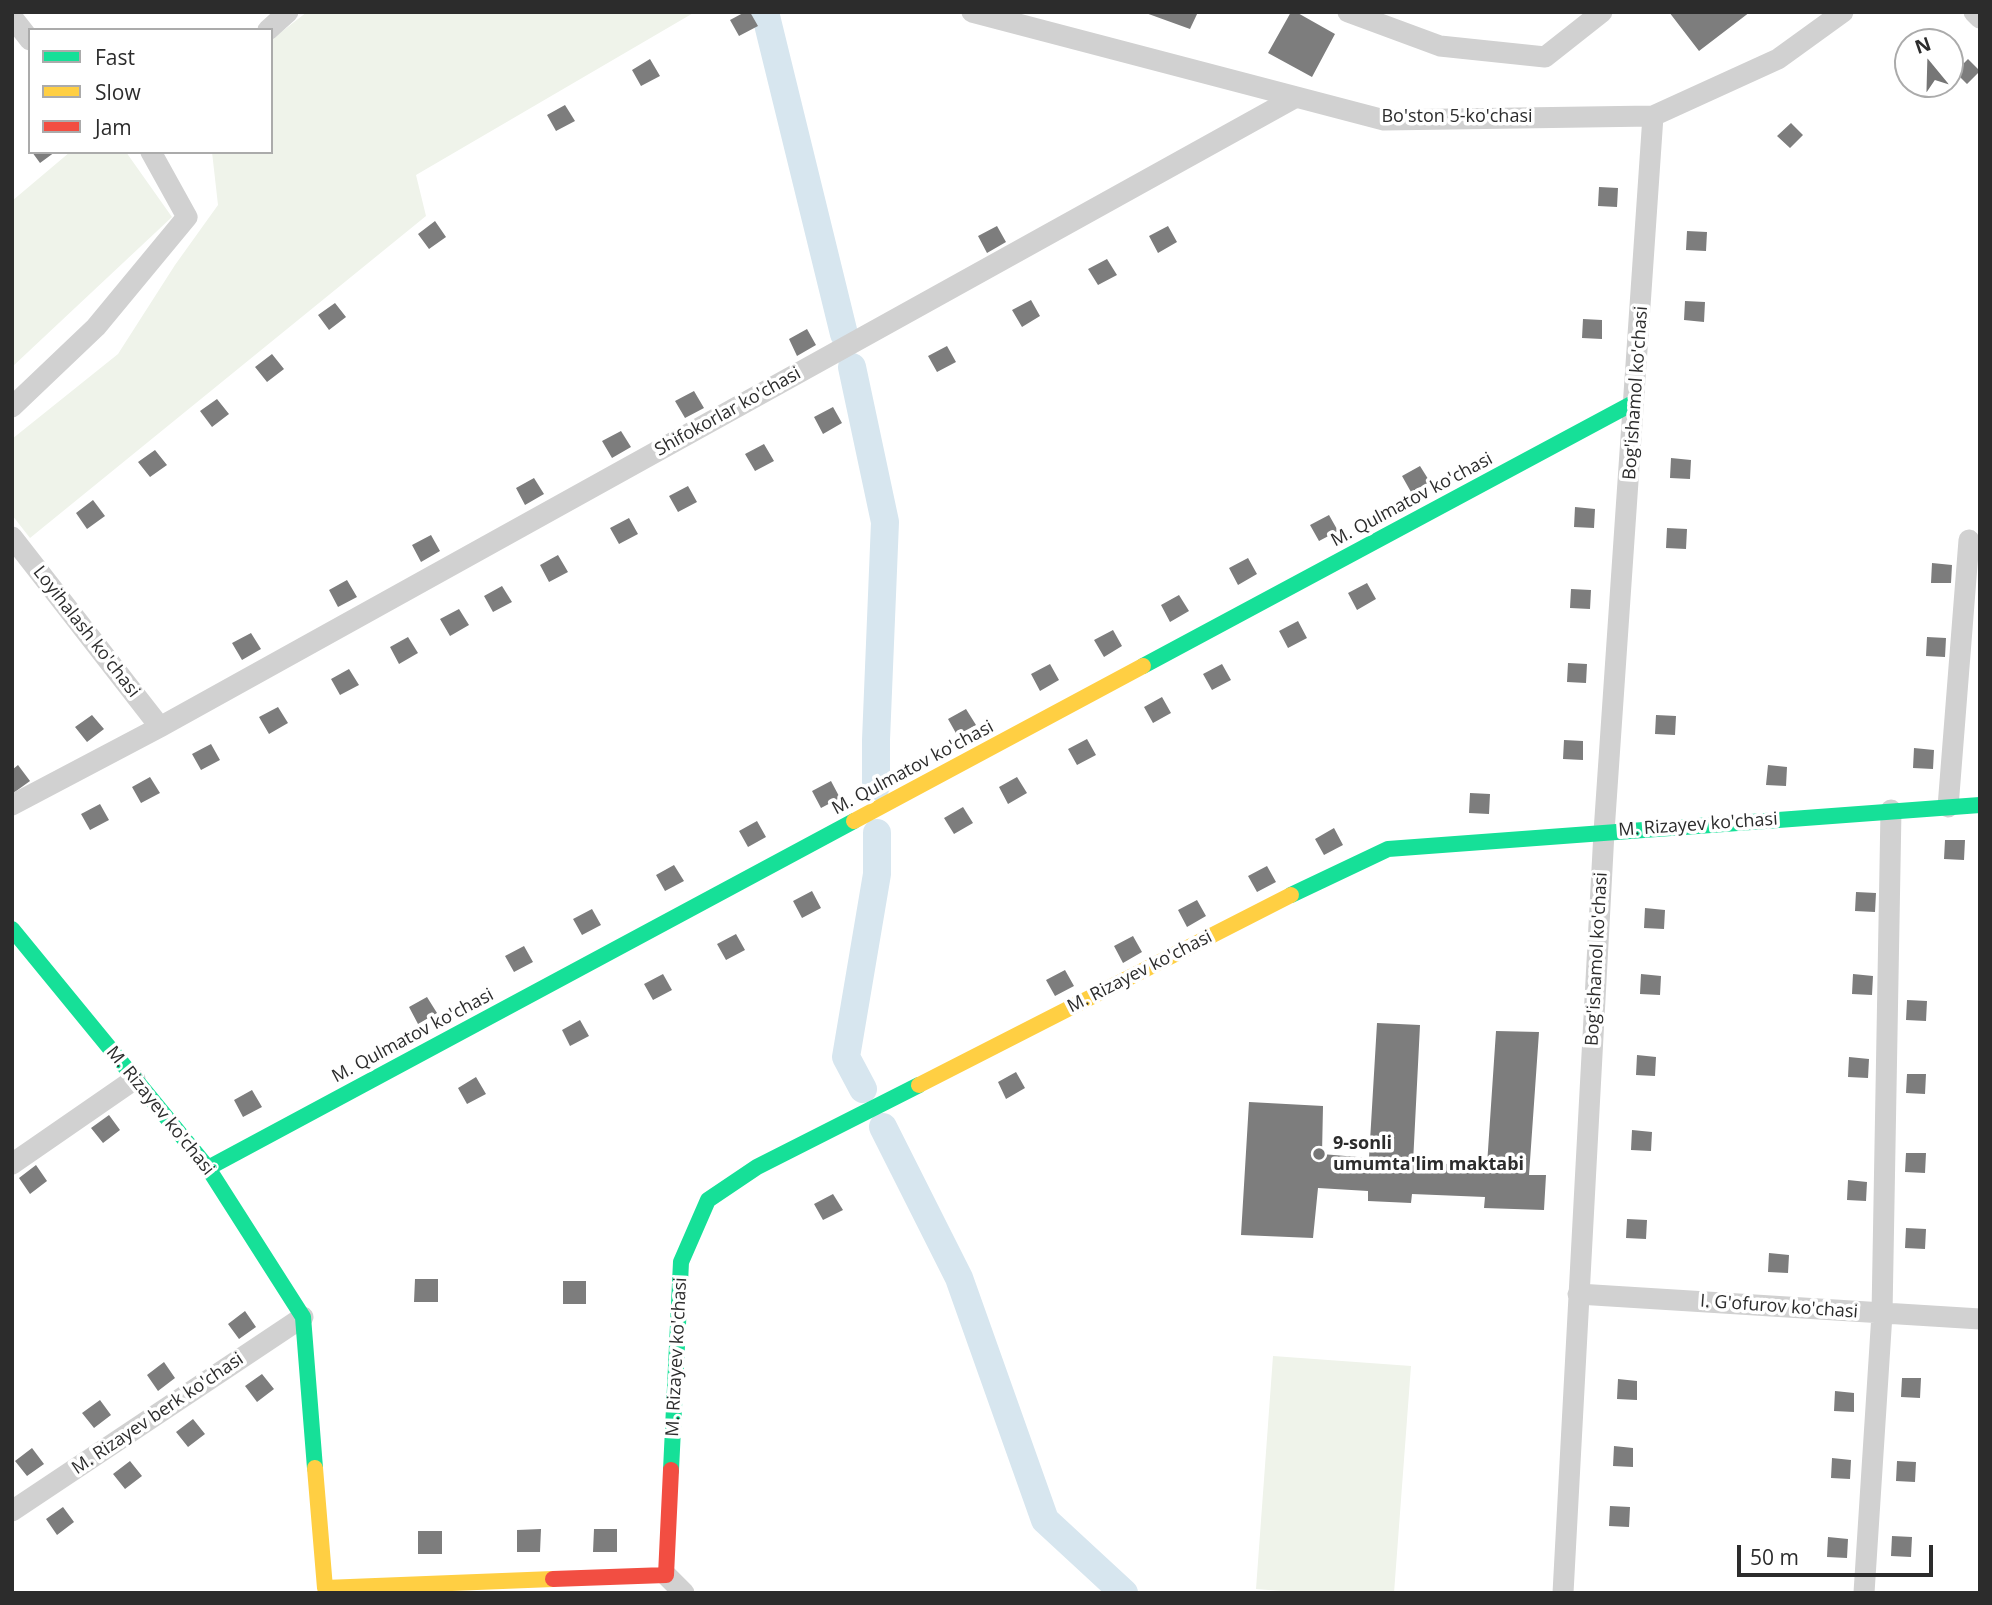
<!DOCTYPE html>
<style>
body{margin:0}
#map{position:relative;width:1992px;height:1605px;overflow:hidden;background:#fff;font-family:"Open Sans",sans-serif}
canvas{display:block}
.frame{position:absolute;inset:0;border:14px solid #2c2c2c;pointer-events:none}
.legend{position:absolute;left:28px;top:28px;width:245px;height:126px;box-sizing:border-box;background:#fff;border:2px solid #ababab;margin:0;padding:9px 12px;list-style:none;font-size:21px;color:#2c2c2c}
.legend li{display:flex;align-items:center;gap:14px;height:35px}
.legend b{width:35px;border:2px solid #ababab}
.north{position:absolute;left:1894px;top:28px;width:70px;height:70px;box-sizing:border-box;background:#fff;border:2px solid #ababab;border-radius:50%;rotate:341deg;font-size:19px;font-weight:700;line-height:28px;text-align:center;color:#2c2c2c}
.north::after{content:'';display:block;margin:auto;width:24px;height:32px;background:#767676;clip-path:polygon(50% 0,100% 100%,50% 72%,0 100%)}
.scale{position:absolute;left:1737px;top:1545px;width:196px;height:32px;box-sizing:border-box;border:4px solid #2c2c2c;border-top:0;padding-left:9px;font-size:21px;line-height:24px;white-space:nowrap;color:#2c2c2c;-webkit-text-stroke:5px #fff;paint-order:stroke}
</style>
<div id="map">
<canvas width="1992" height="1605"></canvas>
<div class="frame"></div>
<ul class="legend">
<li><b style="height:9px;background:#16e098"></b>Fast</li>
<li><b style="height:9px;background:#ffcf43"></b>Slow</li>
<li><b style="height:9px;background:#f24e42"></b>Jam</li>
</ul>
<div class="north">N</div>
<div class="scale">50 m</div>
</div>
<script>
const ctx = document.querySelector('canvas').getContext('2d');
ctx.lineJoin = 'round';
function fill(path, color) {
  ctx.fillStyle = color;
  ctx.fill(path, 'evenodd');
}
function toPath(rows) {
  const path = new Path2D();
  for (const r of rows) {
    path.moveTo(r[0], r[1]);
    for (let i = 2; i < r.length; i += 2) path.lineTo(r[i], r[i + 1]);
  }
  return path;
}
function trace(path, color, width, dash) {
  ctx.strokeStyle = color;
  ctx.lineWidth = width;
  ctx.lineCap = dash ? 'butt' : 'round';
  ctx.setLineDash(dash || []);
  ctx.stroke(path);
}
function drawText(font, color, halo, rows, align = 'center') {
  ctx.font = font + ' "Open Sans",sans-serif';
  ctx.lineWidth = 7;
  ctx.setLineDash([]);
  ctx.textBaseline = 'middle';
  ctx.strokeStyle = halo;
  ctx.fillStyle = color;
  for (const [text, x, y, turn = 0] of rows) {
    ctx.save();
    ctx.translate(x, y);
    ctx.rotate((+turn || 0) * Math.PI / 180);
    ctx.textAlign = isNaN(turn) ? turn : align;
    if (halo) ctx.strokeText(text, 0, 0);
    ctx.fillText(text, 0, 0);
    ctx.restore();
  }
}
const green = toPath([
 [307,12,695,12,416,175,426,216,30,538,12,515,12,439,118,354,175,265,218,205,212,152,271,152,271,40],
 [70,152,126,152,172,217,12,367,12,201],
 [1273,1356,1411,1366,1394,1593,1306,1593,1256,1589]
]);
const canal = toPath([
 [765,12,844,334],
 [852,367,885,522,876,740,876,786],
 [863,1089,846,1057,877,874,877,833],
 [883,1127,959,1278,1045,1520,1124,1593]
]);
const building = toPath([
 [745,12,750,12,758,26,739,36,730,20],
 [1143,12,1198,12,1190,29],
 [1291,12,1296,12,1335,34,1312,77,1268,53],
 [1669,12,1750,12,1699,51],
 [650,59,660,76,641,86,632,70],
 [1968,59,1980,71,1967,84,1955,72],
 [565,105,575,121,556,131,547,115],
 [1791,123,1803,135,1790,148,1777,136],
 [32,152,55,152,40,163],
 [1599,187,1618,188,1617,207,1598,206],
 [435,221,446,237,429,249,418,234],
 [997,226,1006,242,987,253,978,236],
 [1168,226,1177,242,1158,253,1149,236],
 [1687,231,1707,232,1706,251,1686,250],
 [1107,259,1117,275,1098,285,1088,269],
 [1031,300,1040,316,1022,327,1012,310],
 [1685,301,1705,302,1704,322,1684,320],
 [335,303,346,317,329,330,318,315],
 [1583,319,1602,320,1602,339,1582,338],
 [807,329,816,345,797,356,789,339],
 [947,346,956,362,937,372,928,356],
 [272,354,284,369,267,382,255,367],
 [694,391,704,408,685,418,675,401],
 [217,399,229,414,212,427,200,411],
 [833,407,842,423,823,434,814,417],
 [621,431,631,447,612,458,602,441],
 [764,444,774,461,755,471,745,454],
 [155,450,167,465,150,477,138,462],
 [1671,458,1691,460,1690,479,1670,478],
 [1420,466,1430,482,1411,492,1402,476],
 [534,478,544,494,525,505,516,488],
 [688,486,697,502,678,512,669,496],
 [93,500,105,516,87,529,76,513],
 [1575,507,1595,509,1594,528,1574,527],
 [1329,515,1338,531,1319,541,1310,525],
 [629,518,638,534,619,544,610,528],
 [1667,528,1687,529,1686,549,1666,548],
 [431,535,440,551,421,562,412,545],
 [558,555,568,572,549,582,540,565],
 [1248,558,1257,574,1238,585,1229,568],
 [1932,563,1952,565,1951,583,1931,583],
 [347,580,357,597,338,607,329,590],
 [1367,583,1376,599,1357,610,1348,593],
 [502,586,512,602,493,612,484,596],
 [1571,589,1591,590,1590,609,1570,608],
 [1179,595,1189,611,1170,622,1161,605],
 [459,609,469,625,450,636,440,619],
 [1298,621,1307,638,1288,648,1279,631],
 [1113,630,1122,646,1104,657,1094,640],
 [251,633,261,649,242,660,232,643],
 [408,637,418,653,399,664,390,647],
 [1927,637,1946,638,1945,657,1926,656],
 [1568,663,1587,664,1586,683,1567,682],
 [1050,664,1059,680,1040,691,1031,674],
 [1222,664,1231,680,1212,690,1203,674],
 [349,669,359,685,340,695,331,679],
 [1162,697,1171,713,1153,723,1144,707],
 [278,707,288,723,269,734,259,717],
 [966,709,976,725,957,735,948,719],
 [92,715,104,729,87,742,75,727],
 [1656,715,1676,716,1675,735,1655,734],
 [1087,739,1096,755,1077,765,1068,749],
 [1564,740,1583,741,1583,760,1563,759],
 [211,744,220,760,201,770,192,754],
 [1914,748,1934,750,1933,769,1913,768],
 [18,765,30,781,12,794,12,770],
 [1768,765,1787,767,1786,786,1766,785],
 [150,777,160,793,141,803,132,787],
 [1017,777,1027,793,1008,804,999,787],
 [831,781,840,798,821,808,812,791],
 [1470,793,1490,794,1489,814,1469,813],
 [100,804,109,820,90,830,81,814],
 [963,807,973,823,954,834,944,818],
 [757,821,766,837,748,847,739,831],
 [1334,828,1343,845,1324,855,1315,839],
 [1945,840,1965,840,1964,860,1944,859],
 [674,865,684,881,665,891,656,875],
 [1267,866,1276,882,1257,892,1248,876],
 [812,891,821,908,802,918,793,901],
 [1856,892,1876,893,1875,912,1855,911],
 [1197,900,1206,916,1187,927,1178,910],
 [1645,908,1665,910,1664,929,1644,928],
 [592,909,601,925,582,935,573,919],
 [736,934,745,950,726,960,717,944],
 [1133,936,1142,952,1123,963,1114,946],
 [524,946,533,962,514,972,505,956],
 [1065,970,1074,986,1055,996,1046,980],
 [663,974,672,990,653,1000,644,984],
 [1641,974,1661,976,1660,995,1640,994],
 [1853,974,1873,976,1872,995,1852,994],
 [427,997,437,1013,418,1024,409,1007],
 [1907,1000,1927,1001,1926,1021,1906,1020],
 [580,1020,589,1036,570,1046,562,1030],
 [1377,1023,1420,1025,1413,1163,1487,1165,1496,1031,1539,1032,1529,1175,1546,1175,1544,1210,1484,1208,1485,1197,1412,1194,1411,1203,1368,1201,1368,1191,1318,1188,1313,1238,1241,1235,1249,1102,1323,1106,1322,1154,1369,1158],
 [1637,1055,1656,1057,1655,1076,1636,1075],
 [1849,1057,1869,1059,1868,1078,1848,1077],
 [1016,1072,1025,1088,1006,1099,998,1082],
 [1907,1074,1926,1074,1925,1094,1906,1093],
 [476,1077,486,1094,467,1104,458,1088],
 [252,1090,262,1107,243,1117,234,1100],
 [109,1115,120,1130,103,1143,91,1128],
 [1632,1130,1652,1132,1651,1151,1631,1150],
 [1906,1153,1926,1153,1925,1173,1905,1172],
 [36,1165,47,1181,30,1194,19,1178],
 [1848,1180,1867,1182,1866,1201,1847,1200],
 [833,1194,843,1210,823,1220,814,1204],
 [1627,1219,1647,1220,1646,1239,1626,1238],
 [1906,1228,1926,1229,1925,1249,1905,1248],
 [1769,1253,1789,1255,1788,1273,1768,1272],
 [415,1279,438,1279,438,1302,414,1302],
 [563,1281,586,1281,586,1304,563,1304],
 [245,1311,256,1327,239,1339,228,1324],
 [164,1362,175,1378,158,1391,147,1375],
 [262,1374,274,1389,257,1402,245,1386],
 [1902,1378,1921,1378,1920,1398,1901,1397],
 [1618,1379,1637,1381,1637,1400,1617,1399],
 [1835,1391,1854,1393,1854,1412,1834,1411],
 [100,1400,111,1415,94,1428,82,1413],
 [193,1419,205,1434,188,1447,176,1432],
 [1614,1446,1633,1448,1633,1467,1613,1466],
 [32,1448,44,1464,27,1476,15,1461],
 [1832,1458,1851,1460,1850,1479,1831,1478],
 [130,1461,142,1476,125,1489,113,1474],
 [1897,1461,1916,1462,1915,1482,1896,1481],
 [1610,1506,1630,1507,1629,1527,1609,1526],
 [63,1507,74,1522,57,1535,46,1519],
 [541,1529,540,1552,517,1552,517,1530],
 [594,1529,617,1529,617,1552,593,1552],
 [418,1531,442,1531,442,1554,418,1554],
 [1892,1536,1912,1537,1911,1557,1891,1556],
 [1828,1537,1848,1539,1847,1558,1827,1557]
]);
const street = toPath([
 [972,12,1384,120,1653,116,1778,59,1843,12],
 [1348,12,1440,46,1545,57,1602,12],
 [1974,12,1980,18],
 [12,17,30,40],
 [268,30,288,12],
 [12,407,96,327,187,217,151,152],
 [12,537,160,727],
 [12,805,160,727,1296,97],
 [1948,807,1969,540],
 [12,1164,135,1079],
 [1578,1294,1980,1319],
 [12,1511,303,1317],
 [666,1575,684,1593],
 [1563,1593,1604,832,1653,116],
 [1864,1593,1882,1314,1891,810]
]);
const fast = toPath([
 [1143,666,1635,402],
 [1291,895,1388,849,1980,805],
 [12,929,208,1168,303,1317,315,1468],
 [208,1168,854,821],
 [671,1470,681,1262,708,1200,757,1167,919,1085]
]);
const slow = toPath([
 [854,821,1143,666],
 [919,1085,1291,895],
 [315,1468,325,1588,553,1579]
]);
const jam = toPath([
 [553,1579,666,1575,671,1470]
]);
const markers = [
 [1319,1154,7,"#767676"]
];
const streetNames = [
 ["Bo'ston 5-ko'chasi",1457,117],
 ["Bog'ishamol ko'chasi",1636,393,-86],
 ["Shifokorlar ko'chasi",728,412,-29],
 ["M. Qulmatov ko'chasi",1412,500,-28],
 ["Loyihalash ko'chasi",86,632,52],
 ["M. Qulmatov ko'chasi",913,768,-28],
 ["M. Rizayev ko'chasi",1698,825,-4],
 ["Bog'ishamol ko'chasi",1597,959,-87],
 ["M. Rizayev ko'chasi",1140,972,-27],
 ["M. Qulmatov ko'chasi",413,1036,-28],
 ["M. Rizayev ko'chasi",160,1111,51],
 ["I. G'ofurov ko'chasi",1779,1307,4],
 ["M. Rizayev ko'chasi",677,1357,-87],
 ["M. Rizayev berk ko'chasi",158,1414,-34]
];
const poiNames = [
 ["9-sonli",1333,1144],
 ["umumta'lim maktabi",1333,1165]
];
fill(green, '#eff3ea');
trace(canal, '#d7e6ef', 28);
fill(building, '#7d7d7d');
trace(street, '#d1d1d1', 21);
trace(fast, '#16e098', 16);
trace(slow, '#ffcf43', 16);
trace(jam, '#f24e42', 16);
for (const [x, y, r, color] of markers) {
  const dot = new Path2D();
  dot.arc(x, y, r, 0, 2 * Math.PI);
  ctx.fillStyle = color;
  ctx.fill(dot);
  trace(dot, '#fff', 2.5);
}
drawText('18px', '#2c2c2c', '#fff', streetNames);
drawText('bold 18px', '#2c2c2c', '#fff', poiNames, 'left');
</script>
